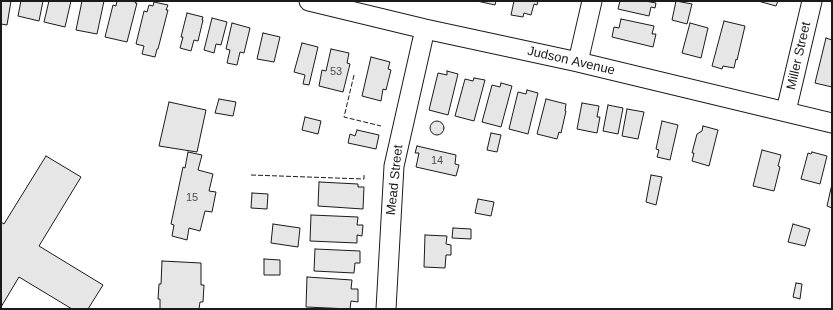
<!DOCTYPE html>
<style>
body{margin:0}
#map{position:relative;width:833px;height:310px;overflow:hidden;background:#fff;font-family:Arial,sans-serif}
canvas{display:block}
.frame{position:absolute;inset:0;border:2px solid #1a1a1a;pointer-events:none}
</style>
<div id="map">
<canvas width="833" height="310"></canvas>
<div class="frame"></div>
</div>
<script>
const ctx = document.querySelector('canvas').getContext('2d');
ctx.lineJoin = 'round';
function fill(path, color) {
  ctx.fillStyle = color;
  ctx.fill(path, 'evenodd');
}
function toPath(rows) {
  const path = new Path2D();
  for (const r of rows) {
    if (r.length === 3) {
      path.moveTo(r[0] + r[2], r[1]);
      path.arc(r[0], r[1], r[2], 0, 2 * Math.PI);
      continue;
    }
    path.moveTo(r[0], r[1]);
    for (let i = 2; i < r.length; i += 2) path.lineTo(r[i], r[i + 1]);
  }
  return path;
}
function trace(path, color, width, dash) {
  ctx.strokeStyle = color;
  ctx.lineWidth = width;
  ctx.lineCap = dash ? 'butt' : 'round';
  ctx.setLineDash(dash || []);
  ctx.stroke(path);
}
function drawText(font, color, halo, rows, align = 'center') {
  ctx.font = font + ' Arial,sans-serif';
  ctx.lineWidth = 3;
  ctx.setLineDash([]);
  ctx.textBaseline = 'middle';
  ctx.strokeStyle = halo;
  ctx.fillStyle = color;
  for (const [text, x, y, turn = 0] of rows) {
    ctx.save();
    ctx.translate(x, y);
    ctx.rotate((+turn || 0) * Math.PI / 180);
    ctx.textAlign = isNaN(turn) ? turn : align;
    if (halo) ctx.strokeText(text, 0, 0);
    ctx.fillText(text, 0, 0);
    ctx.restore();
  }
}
const building = toPath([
 [1,1,11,1,7,25,1,24,1,1],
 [21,1,43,1,39,21,18,16,21,1],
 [49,1,71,1,65,27,44,22,49,1],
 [82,1,104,1,97,34,76,30,82,1],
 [117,1,136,1,135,3,137,3,127,42,105,37,113,5,116,6,117,1],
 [477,1,496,1,495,5,477,1],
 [514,1,538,1,537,5,534,4,531,15,524,13,523,17,511,15,514,1],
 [620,1,645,1,656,3,655,8,651,7,649,16,618,9,620,1],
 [676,1,692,4,687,24,672,20,676,1],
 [758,1,778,1,776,6,758,1],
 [154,2,168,5,166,10,168,10,158,49,157,49,155,57,142,54,144,46,136,44,144,11,147,12,149,5,153,6,154,2],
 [187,13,203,17,202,20,203,20,198,41,194,40,191,51,180,48,183,37,181,37,187,13],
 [212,18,227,22,221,45,216,44,214,53,204,50,212,18],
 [621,19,654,26,652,34,656,34,653,47,612,37,614,27,619,28,621,19],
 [724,21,745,26,737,60,736,59,734,68,723,66,722,69,712,66,724,21],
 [232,23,250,28,244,53,240,52,237,65,227,63,230,50,226,49,232,23],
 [690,23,708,28,701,58,682,53,690,23],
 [263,33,280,37,274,62,257,59,263,33],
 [826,38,832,40,832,87,815,83,826,38],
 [302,43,318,47,309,85,303,84,305,75,294,72,302,43],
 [331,49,349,53,347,63,350,64,343,92,319,86,322,70,326,71,331,49],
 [371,57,390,62,388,69,391,70,386,90,383,89,381,101,362,96,371,57],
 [447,71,458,74,448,115,429,110,438,73,447,75,447,71],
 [474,78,485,80,474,121,455,116,465,79,473,81,474,78],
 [501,83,512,86,501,127,482,122,492,85,500,87,501,83],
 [527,90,538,93,528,134,509,129,518,92,526,94,527,90],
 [219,99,236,102,233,116,215,113,219,99],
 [546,99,566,104,565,111,566,111,561,133,559,132,557,139,537,134,546,99],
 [169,102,206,110,197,152,159,146,169,102],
 [582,103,599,106,597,117,600,117,597,133,577,129,582,103],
 [608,105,623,108,618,134,603,131,608,105],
 [627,109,644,112,638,139,622,136,627,109],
 [305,117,321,121,318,134,302,130,305,117],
 [437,128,7],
 [662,121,678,125,670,160,657,157,659,150,656,149,662,121],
 [703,126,718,130,709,166,692,161,694,153,692,153,697,134,702,131,703,126],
 [357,130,379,135,376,149,348,143,350,134,355,136,357,130],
 [491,133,501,135,497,152,487,150,491,133],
 [417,146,456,155,455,164,459,165,456,176,416,167,419,153,415,153,417,146],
 [762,150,781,155,778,166,780,167,774,191,753,186,762,150],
 [188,152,202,155,198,170,213,174,209,191,216,192,212,212,205,211,200,231,189,228,187,240,172,236,174,225,171,224,183,167,185,168,188,152],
 [812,152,827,156,820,184,801,179,808,153,811,154,812,152],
 [46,156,81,177,39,246,103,285,88,309,72,309,19,277,1,307,1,222,4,224,46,156],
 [651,175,662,177,656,205,646,202,651,175],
 [319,182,358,184,358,187,364,187,363,209,318,206,319,182],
 [832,184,832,208,827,206,832,184],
 [252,193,268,194,267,209,251,208,252,193],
 [478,199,494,202,491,216,475,213,478,199],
 [311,215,358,217,357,225,363,225,362,236,357,235,357,243,310,241,311,215],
 [273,224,300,228,298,247,271,243,273,224],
 [793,224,810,229,805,246,788,242,793,224],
 [453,228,471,229,471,239,452,238,453,228],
 [425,235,447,236,446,244,451,245,451,255,446,255,445,268,424,267,425,235],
 [315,249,360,251,360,263,355,263,354,273,314,271,315,249],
 [264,259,280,260,280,275,264,275,264,259],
 [162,261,201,263,201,285,204,285,203,302,200,302,199,309,160,309,160,299,158,299,159,284,161,284,162,261],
 [307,277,352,280,351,289,358,289,358,302,351,301,350,309,306,307,307,277],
 [796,283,802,284,800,299,793,297,796,283]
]);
const minor = toPath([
 [309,1,425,29,578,62,832,123],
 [578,62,592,1],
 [786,111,812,1],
 [386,309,394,166,425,29]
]);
const fence = toPath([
 [354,75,344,117,381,126],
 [251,175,364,179,364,175]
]);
const numberNames = [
 ["53",336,72],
 ["14",437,161],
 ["15",192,198]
];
const streetNames = [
 ["Miller Street",799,56,-77],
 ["Judson Avenue",571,61,13],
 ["Mead Street",395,180,-84]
];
fill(building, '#e6e6e6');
trace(building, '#1a1a1a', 1);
trace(minor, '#1a1a1a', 21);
trace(minor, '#fff', 19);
trace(fence, '#1a1a1a', 1, [5, 2]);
drawText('11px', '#4d4d4d', null, numberNames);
drawText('13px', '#1a1a1a', '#fff', streetNames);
</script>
